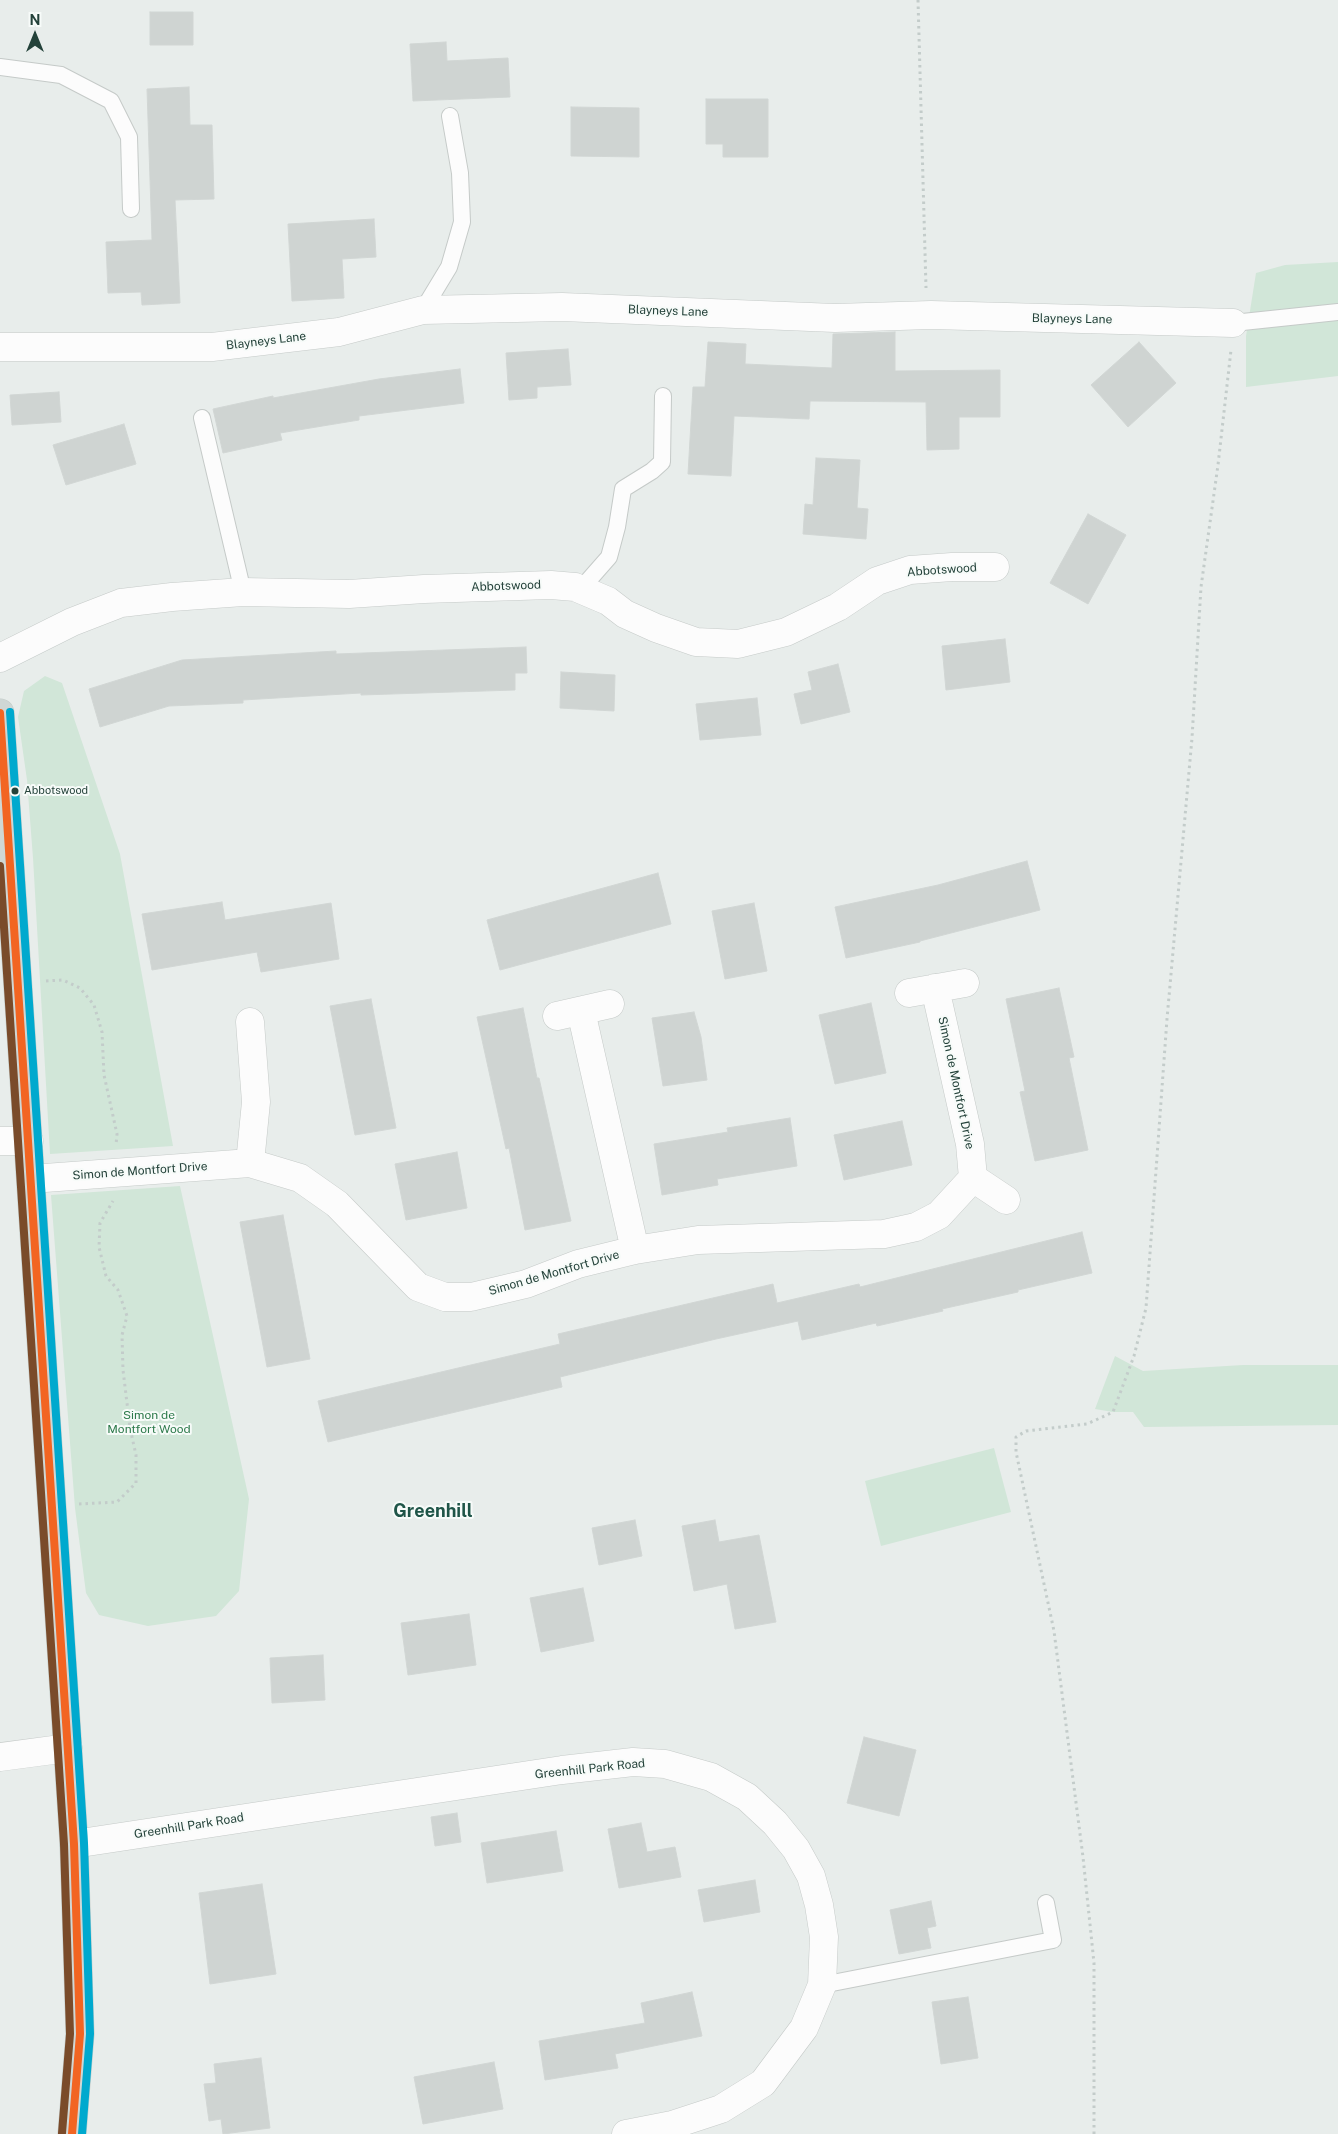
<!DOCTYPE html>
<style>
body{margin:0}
#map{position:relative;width:1338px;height:2134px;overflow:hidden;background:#e8edeb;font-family:"Public Sans",sans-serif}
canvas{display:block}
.north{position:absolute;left:10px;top:10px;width:50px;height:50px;-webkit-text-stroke:4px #f7fbf9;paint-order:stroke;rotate:0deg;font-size:14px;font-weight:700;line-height:20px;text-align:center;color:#24423a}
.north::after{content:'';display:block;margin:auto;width:18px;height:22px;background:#24423a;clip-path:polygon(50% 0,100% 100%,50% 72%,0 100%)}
</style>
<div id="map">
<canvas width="1338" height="2134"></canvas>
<div class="north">N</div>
</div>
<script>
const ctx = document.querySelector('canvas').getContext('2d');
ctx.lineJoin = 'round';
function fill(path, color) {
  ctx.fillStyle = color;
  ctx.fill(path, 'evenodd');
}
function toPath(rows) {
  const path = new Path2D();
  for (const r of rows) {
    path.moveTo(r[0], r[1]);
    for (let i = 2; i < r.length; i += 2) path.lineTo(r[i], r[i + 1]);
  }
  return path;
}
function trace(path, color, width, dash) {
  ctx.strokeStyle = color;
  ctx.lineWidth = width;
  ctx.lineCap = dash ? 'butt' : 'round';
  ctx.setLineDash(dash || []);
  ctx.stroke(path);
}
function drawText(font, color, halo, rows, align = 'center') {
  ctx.font = font + ' "Public Sans",sans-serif';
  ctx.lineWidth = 4;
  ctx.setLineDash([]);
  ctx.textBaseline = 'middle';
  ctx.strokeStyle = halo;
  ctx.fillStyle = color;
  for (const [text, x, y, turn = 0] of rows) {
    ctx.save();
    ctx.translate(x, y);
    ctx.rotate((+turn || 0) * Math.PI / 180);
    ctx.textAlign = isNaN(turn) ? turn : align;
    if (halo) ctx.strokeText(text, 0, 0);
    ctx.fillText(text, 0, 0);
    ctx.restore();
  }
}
const green = toPath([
 [1338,262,1338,376,1246,387,1246,336,1256,273,1285,265],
 [45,676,62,683,120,854,173,1146,50,1154,33,858,27,780,18,717,24,691],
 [180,1186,249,1499,239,1591,216,1616,148,1626,99,1615,86,1593,75,1508,51,1195],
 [1115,1356,1143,1371,1243,1365,1338,1365,1338,1425,1144,1427,1133,1412,1113,1412,1095,1409],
 [994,1448,1011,1512,881,1546,865,1481]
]);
const building = toPath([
 [150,12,193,12,193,45,150,45,150,12],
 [446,42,447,61,508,58,510,97,413,101,410,44,446,42],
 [189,87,190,125,212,125,214,199,175,200,180,303,142,305,141,292,108,293,106,242,152,240,147,89,189,87],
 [706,99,768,99,768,157,723,157,723,144,706,144,706,99],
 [571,107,639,108,639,157,571,156,571,107],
 [374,219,376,257,342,259,344,298,292,301,288,224,374,219],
 [895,332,895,371,1000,370,1000,417,959,417,959,449,927,450,926,402,810,401,809,419,734,416,731,476,688,474,693,387,705,387,708,342,746,344,745,364,832,368,833,334,895,332],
 [1139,342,1176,383,1128,427,1091,385,1139,342],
 [568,349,571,385,537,387,537,398,509,400,506,353,568,349],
 [460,369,464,403,359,416,359,420,280,433,282,440,223,453,213,409,273,396,273,398,379,379,460,369],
 [59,392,61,422,12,425,10,395,59,392],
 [124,424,136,464,66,485,53,445,124,424],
 [816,458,860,460,857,508,868,509,866,539,803,534,805,504,813,505,816,458],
 [1088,514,1126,535,1088,604,1050,583,1088,514],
 [1005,639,1010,682,946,690,942,646,1005,639],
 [526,647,527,673,515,673,515,690,361,695,361,693,243,700,243,703,169,706,100,727,89,689,182,660,336,651,336,654,526,647],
 [838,664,850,712,801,724,794,694,812,690,808,672,838,664],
 [561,672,615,675,614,711,560,708,561,672],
 [757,698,761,735,700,740,696,704,757,698],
 [1027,861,1040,910,920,941,920,942,846,958,835,907,938,885,1027,861],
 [658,873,671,924,500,970,487,920,658,873],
 [222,902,225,920,331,903,339,959,261,972,257,952,152,970,142,914,222,902],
 [754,903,767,971,725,979,712,911,754,903],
 [1059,988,1074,1057,1069,1058,1088,1150,1035,1161,1020,1092,1025,1091,1006,999,1059,988],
 [371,999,396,1128,355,1135,330,1006,371,999],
 [871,1003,886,1073,835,1084,819,1015,871,1003],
 [523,1008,537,1078,539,1078,571,1221,525,1230,509,1148,506,1149,477,1017,523,1008],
 [694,1012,701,1037,707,1080,663,1086,652,1018,694,1012],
 [790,1118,797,1166,717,1179,718,1185,662,1195,654,1144,728,1132,727,1128,790,1118],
 [902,1121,912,1165,844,1180,834,1135,902,1121],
 [457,1152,467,1208,406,1220,395,1164,457,1152],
 [283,1215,310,1359,267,1367,240,1222,283,1215],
 [1082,1232,1092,1273,1018,1290,1018,1292,942,1309,943,1311,877,1326,876,1323,802,1340,798,1321,716,1339,560,1377,562,1387,328,1442,318,1401,560,1344,558,1334,773,1284,777,1303,859,1284,860,1287,1082,1232],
 [635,1520,642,1556,599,1565,592,1528,635,1520],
 [715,1520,719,1542,759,1535,776,1622,735,1629,727,1584,694,1591,682,1526,715,1520],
 [583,1588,594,1641,541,1652,530,1598,583,1588],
 [469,1614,476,1665,408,1675,401,1623,469,1614],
 [323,1655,325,1700,272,1703,270,1658,323,1655],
 [864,1737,916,1750,899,1816,847,1803,864,1737],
 [457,1813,461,1842,435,1846,431,1817,457,1813],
 [641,1823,647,1852,675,1847,681,1877,619,1888,608,1829,641,1823],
 [556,1831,563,1871,487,1883,481,1843,556,1831],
 [755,1880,760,1912,704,1922,698,1890,755,1880],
 [262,1884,276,1974,210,1984,199,1893,262,1884],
 [931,1901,936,1926,927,1928,931,1948,899,1954,890,1910,931,1901],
 [692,1992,702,2036,615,2054,618,2068,545,2080,539,2041,645,2023,641,2003,692,1992],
 [968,1997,978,2058,941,2064,932,2002,968,1997],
 [261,2058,270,2128,223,2134,221,2119,209,2121,204,2084,216,2083,214,2064,261,2058],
 [494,2062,503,2109,423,2124,414,2077,494,2062]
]);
const path = toPath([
 [918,0,926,288],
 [46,981,63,980,80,988,94,1005,102,1032,104,1075,117,1134,116,1145],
 [79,1504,117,1502,136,1483,136,1455,130,1428,123,1370,122,1335,127,1316,118,1290,106,1276,99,1247,100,1223,113,1201],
 [1094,2134,1094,1963,1083,1857,1054,1631,1016,1452,1016,1437,1026,1431,1087,1424,1113,1412,1134,1356,1146,1308,1167,1019,1192,738,1201,587,1218,465,1231,350]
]);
const service = toPath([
 [0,67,61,75,111,101,129,137,131,209],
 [423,310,449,267,462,222,460,173,450,116],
 [1233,323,1338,312],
 [202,418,243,592],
 [580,590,609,557,617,527,623,489,652,471,662,462,663,396],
 [822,1985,1053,1940,1046,1903]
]);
const minor = toPath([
 [0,347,212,347,339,332,423,310,562,307,835,318,931,315,1233,323],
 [0,658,72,622,121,603,172,597,243,592,349,594,424,589,551,585,575,587,608,601,625,614,656,628,696,642,738,644,786,632,838,607,877,581,910,570,952,567,995,567],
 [909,993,965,983],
 [581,1011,635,1250],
 [557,1016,610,1004],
 [0,1141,29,1141],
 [250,1163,256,1102,250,1022],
 [973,1178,1006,1200],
 [31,1179,250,1163,300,1178,337,1204,418,1287,445,1297,471,1297,526,1284,578,1264,635,1250,698,1240,884,1234,916,1227,939,1215,973,1178,970,1144,935,988],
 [0,1757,68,1748],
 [74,1844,562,1770,633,1762,665,1764,711,1777,747,1797,775,1823,796,1849,811,1876,819,1905,824,1937,822,1985,804,2028,763,2083,721,2109,672,2125,626,2134]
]);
const primary = toPath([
 [0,713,74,1844,80,2034,72,2134]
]);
const bus1 = toPath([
 [0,713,74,1844,80,2034,72,2134]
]);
const bus2 = toPath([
 [0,866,64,1844,70,2034,62,2133]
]);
const bus3 = toPath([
 [10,712,84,1843,90,2034,82,2134]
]);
const markers = [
 [15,791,4.5,"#24423a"]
];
const busNames = [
 ["Abbotswood",24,791]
];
const streetNames = [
 ["Blayneys Lane",668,311,2],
 ["Blayneys Lane",1072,319,1],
 ["Blayneys Lane",266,341,-7],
 ["Abbotswood",942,570,-4],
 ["Abbotswood",506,586,-2],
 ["Simon de Montfort Drive",956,1083,78],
 ["Simon de Montfort Drive",140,1171,-4],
 ["Simon de Montfort Drive",554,1273,-16],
 ["Greenhill Park Road",590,1769,-6],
 ["Greenhill Park Road",189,1826,-9]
];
const parkNames = [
 ["Simon de",149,1415],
 ["Montfort Wood",149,1429]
];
const districtNames = [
 ["Greenhill",433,1511]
];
fill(green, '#d1e6d8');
fill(building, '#cfd4d2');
trace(building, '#d1d6d4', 1);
trace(service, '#c5cac8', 18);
trace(minor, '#c5cac8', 29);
trace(primary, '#c3ccc9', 29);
trace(path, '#c3ccca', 3, [2.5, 4]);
trace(service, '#fcfcfc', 16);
trace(minor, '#fcfcfc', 28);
trace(primary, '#cfd7d5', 28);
trace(bus1, '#f26522', 8);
trace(bus2, '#7a4b2a', 8);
trace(bus3, '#00a9ce', 8);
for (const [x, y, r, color] of markers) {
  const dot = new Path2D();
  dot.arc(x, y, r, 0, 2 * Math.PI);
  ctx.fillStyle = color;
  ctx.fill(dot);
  trace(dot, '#f7fbf9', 2);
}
drawText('11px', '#24423a', '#f7fbf9', busNames, 'left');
drawText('12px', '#24423a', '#f7fbf9', streetNames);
drawText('12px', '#2d7a4b', '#f7fbf9', parkNames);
drawText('bold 18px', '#1f5548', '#f7fbf9', districtNames);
</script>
